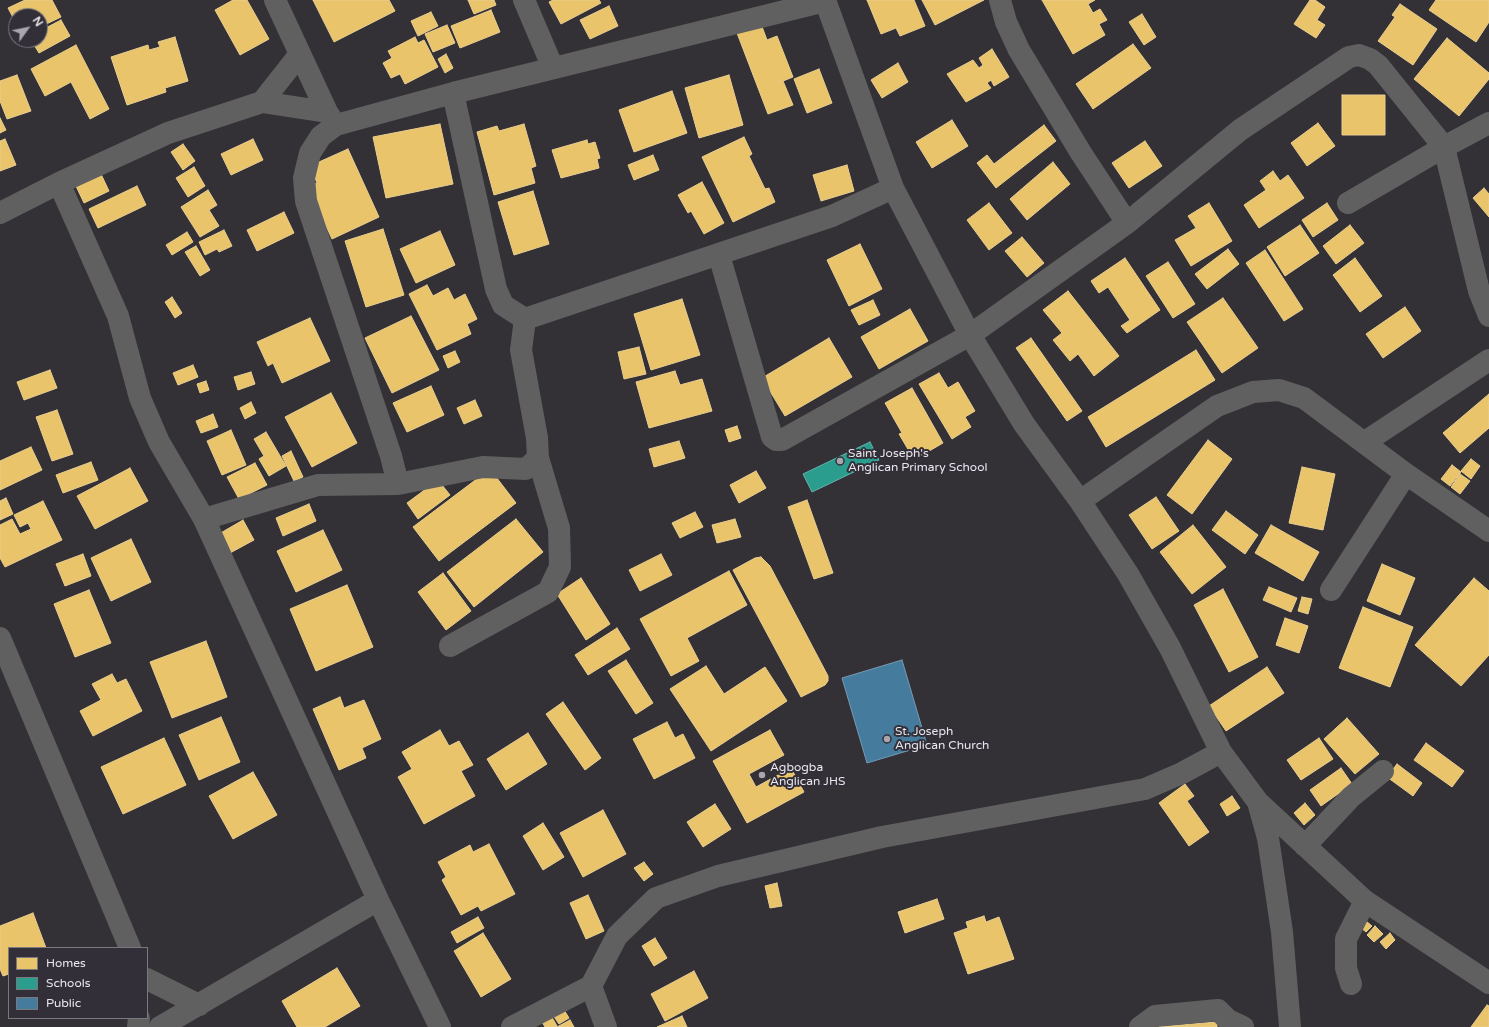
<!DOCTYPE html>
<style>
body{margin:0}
#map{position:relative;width:1489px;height:1027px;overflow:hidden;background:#333136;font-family:"Varela Round",sans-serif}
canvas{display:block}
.legend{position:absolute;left:8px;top:947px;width:140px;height:72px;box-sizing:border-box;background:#322f38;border:1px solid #7b7980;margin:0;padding:5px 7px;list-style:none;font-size:12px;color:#e9e7ed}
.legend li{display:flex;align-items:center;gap:8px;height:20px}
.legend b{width:20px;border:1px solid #7b7980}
.north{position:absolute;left:8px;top:8px;width:40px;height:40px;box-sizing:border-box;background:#322f38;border:1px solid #7b7980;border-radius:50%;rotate:57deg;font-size:11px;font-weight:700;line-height:16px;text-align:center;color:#e9e7ed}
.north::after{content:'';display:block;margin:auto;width:14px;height:18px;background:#a9a7ad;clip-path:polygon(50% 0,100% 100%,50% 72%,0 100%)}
</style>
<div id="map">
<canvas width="1489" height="1027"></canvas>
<ul class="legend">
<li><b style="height:11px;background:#e9c46a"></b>Homes</li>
<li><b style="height:11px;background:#2a9d8f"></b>Schools</li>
<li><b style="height:11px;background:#457b9d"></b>Public</li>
</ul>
<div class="north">N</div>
</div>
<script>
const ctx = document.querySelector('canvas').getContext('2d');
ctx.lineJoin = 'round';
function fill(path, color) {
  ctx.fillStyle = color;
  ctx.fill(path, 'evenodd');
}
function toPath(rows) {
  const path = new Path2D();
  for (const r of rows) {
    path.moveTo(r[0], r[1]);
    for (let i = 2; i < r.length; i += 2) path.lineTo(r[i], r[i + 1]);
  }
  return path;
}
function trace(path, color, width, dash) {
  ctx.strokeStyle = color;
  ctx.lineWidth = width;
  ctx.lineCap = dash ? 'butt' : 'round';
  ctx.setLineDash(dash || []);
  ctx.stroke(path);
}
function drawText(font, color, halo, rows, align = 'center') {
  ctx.font = font + ' "Varela Round",sans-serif';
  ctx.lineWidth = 4;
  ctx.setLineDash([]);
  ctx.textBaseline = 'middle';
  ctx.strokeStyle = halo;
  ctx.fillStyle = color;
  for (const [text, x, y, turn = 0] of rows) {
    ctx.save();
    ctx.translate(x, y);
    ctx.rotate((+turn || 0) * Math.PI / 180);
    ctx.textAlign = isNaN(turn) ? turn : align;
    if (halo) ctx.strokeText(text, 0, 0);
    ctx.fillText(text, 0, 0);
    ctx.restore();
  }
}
const homes = toPath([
 [25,0,52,0,61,17,40,27,40,16,16,16,16,23,8,8,25,0],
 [233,0,247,0,269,39,240,55,215,10,233,0],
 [313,0,389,0,395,11,334,42,313,0],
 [468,0,494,0,496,5,474,14,468,0],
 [553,0,599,0,601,3,561,24,549,2,553,0],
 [867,0,914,0,925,26,900,36,896,28,881,34,867,0],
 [922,0,984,0,935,25,922,0],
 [1042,0,1095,0,1088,4,1093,13,1100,9,1107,20,1099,24,1105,35,1073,54,1042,0],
 [1310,0,1315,0,1325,7,1317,20,1325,25,1316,38,1294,24,1310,0],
 [1436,0,1489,0,1489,22,1476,42,1429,10,1436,0],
 [1400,4,1437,29,1413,65,1378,41,1395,17,1392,15,1400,4],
 [609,6,618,26,590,39,580,20,609,6],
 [491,10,500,32,460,48,451,26,491,10],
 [431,12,438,26,418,36,411,21,431,12],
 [1142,14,1156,37,1144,45,1129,22,1142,14],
 [61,20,70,36,39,53,31,40,40,40,40,31,61,20],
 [761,24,767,40,777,36,793,77,783,81,793,105,768,114,737,33,761,24],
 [447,25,455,43,433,52,425,34,447,25],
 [175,37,188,81,165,88,166,92,127,105,111,57,148,45,149,50,160,47,158,42,175,37],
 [415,37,418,43,424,40,438,67,405,84,400,74,391,78,383,63,392,58,388,51,415,37],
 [1447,38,1489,73,1489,79,1459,116,1414,79,1447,38],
 [1133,44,1151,68,1093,109,1076,84,1133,44],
 [76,45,109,109,90,119,71,82,45,96,31,69,76,45],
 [992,49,1009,77,994,86,991,80,987,83,991,88,966,102,947,74,973,60,979,68,983,65,979,58,992,49],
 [446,54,453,68,445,73,438,59,446,54],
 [898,63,908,82,882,98,871,80,898,63],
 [819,69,832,103,807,113,794,79,819,69],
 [17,75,31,111,7,119,0,101,0,81,17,75],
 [729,75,743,125,699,138,685,88,729,75],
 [672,91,687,133,634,152,619,110,672,91],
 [1342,95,1385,95,1385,135,1342,135,1342,95],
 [0,118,6,130,0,133,0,118],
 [952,120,968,146,932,168,916,142,952,120],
 [1318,123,1335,146,1307,166,1291,143,1318,123],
 [440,124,453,184,386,198,373,137,440,124],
 [524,124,536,166,531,168,535,183,494,195,477,132,497,126,499,131,524,124],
 [1044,125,1056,141,996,188,977,163,987,155,994,164,1044,125],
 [744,137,752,154,749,156,765,189,769,188,775,202,733,222,702,157,744,137],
 [5,139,16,165,0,171,0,141,5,139],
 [253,139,263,160,231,175,221,154,253,139],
 [587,140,588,144,595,142,600,158,597,159,599,168,561,178,552,150,587,140],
 [1145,141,1162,166,1129,188,1112,163,1145,141],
 [183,144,195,161,183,170,171,152,183,144],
 [348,149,379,217,332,239,308,187,317,183,310,166,348,149],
 [653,155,659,170,634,180,628,165,653,155],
 [1053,162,1070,184,1027,220,1010,199,1053,162],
 [847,165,854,191,821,201,813,175,847,165],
 [194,167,205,186,188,197,176,178,194,167],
 [1273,171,1280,181,1288,175,1304,198,1259,228,1244,205,1266,190,1260,181,1273,171],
 [100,172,109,191,84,203,75,184,100,172],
 [702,182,724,223,704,234,691,211,688,213,678,195,702,182],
 [137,186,146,205,98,228,89,209,137,186],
 [1484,188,1489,194,1489,217,1473,198,1484,188],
 [208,190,217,205,209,210,219,226,200,237,181,207,208,190],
 [533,191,549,244,514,255,498,202,533,191],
 [989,203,1012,233,989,250,967,220,989,203],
 [1209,203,1232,241,1191,266,1175,240,1196,228,1188,216,1209,203],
 [1327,203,1338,220,1313,237,1302,220,1327,203],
 [284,212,294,233,257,251,247,230,284,212],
 [1300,225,1319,253,1285,276,1267,247,1300,225],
 [1350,225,1364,243,1336,264,1323,246,1350,225],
 [383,229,404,295,366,307,345,241,383,229],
 [224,230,232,246,219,252,217,249,205,255,199,242,224,230],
 [440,231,455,265,416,283,400,249,440,231],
 [187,232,193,242,172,255,166,245,187,232],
 [1022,237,1044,263,1027,277,1005,251,1022,237],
 [860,244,882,289,849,306,827,260,860,244],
 [196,246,210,270,200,276,185,252,196,246],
 [1228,249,1239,264,1207,289,1195,274,1228,249],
 [1265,250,1303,309,1284,321,1246,263,1265,250],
 [1125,258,1160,310,1127,333,1121,326,1130,320,1108,287,1099,293,1091,281,1125,258],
 [1355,258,1382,296,1360,312,1333,275,1355,258],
 [1168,262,1195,304,1173,318,1146,276,1168,262],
 [427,285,433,296,448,288,454,300,465,294,477,319,467,324,471,334,437,350,409,294,427,285],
 [1068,291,1119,356,1094,376,1078,354,1070,361,1053,340,1062,333,1043,310,1068,291],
 [172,297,182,313,175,318,165,302,172,297],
 [1223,298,1258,348,1222,373,1187,322,1223,298],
 [682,299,700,355,651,370,634,314,682,299],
 [873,300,880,315,859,325,851,310,873,300],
 [1405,307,1421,331,1383,358,1366,334,1405,307],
 [910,309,928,341,879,369,861,337,910,309],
 [411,316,439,370,392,393,365,338,411,316],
 [310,318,330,361,282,383,273,363,268,366,257,342,310,318],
 [829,338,852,377,785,416,762,378,829,338],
 [1031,338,1082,411,1067,421,1016,348,1031,338],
 [639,347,646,374,624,379,618,352,639,347],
 [1196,350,1215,380,1106,447,1088,417,1196,350],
 [455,351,460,362,448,368,443,356,455,351],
 [193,365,198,377,178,385,173,373,193,365],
 [50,370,57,388,24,400,17,382,50,370],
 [675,371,680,385,702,379,712,411,649,428,636,382,675,371],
 [251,372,255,384,238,390,234,377,251,372],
 [939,373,948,388,958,382,975,411,965,417,971,427,952,439,919,384,939,373],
 [206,381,209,390,200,393,197,384,206,381],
 [431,386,444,415,407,432,393,403,431,386],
 [912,388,943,443,917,458,912,450,909,451,899,434,902,433,885,403,912,388],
 [331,393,357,443,312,467,285,417,331,393],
 [1489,394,1489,428,1460,453,1443,433,1489,394],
 [475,400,482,416,464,424,457,408,475,400],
 [251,402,256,413,245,419,240,408,251,402],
 [57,410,73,454,52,461,36,417,57,410],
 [213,414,218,427,201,433,196,421,213,414],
 [737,426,741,438,729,442,725,430,737,426],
 [231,430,246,465,222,475,207,441,231,430],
 [266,432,286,466,269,476,259,459,264,456,254,439,266,432],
 [1208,440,1232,459,1192,514,1167,495,1208,440],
 [679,441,685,458,654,467,649,449,679,441],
 [31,447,42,470,0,490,0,461,31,447],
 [291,451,303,477,294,481,282,456,291,451],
 [1471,459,1480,466,1471,479,1461,471,1471,459],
 [91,462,98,480,63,493,56,475,91,462],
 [255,463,267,485,239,499,227,477,255,463],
 [1452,465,1461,472,1450,486,1441,479,1452,465],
 [1302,467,1335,474,1323,530,1289,523,1302,467],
 [130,468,148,501,95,529,77,496,130,468],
 [490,469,516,503,439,561,413,527,490,469],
 [756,471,766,488,739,503,730,485,756,471],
 [1460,474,1470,481,1460,494,1451,487,1460,474],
 [438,480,450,495,418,519,407,503,438,480],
 [1156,497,1179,531,1152,549,1129,515,1156,497],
 [6,498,13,514,0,520,0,501,6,498],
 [807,500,833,573,814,579,788,507,807,500],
 [43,501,62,540,5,567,0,558,0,525,12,519,20,534,31,529,28,523,20,527,14,515,43,501],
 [309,504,316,521,283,536,276,518,309,504],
 [1226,511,1258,535,1245,554,1212,530,1226,511],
 [695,512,703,527,680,538,672,523,695,512],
 [516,519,543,552,474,607,447,572,516,519],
 [735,519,741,537,717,543,712,525,735,519],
 [243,520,254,540,230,553,219,534,243,520],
 [1193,525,1226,567,1192,594,1160,552,1193,525],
 [1271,525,1319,552,1303,581,1255,553,1271,525],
 [323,530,342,570,296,592,277,551,323,530],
 [131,539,151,582,111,601,91,558,131,539],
 [83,554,91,576,65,586,56,564,83,554],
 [661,554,672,575,640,591,629,570,661,554],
 [761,557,770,566,828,676,828,681,825,685,801,697,733,570,755,558,761,557],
 [1382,564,1415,578,1400,615,1367,601,1382,564],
 [729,571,747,605,687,638,699,661,671,676,640,619,729,571],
 [443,573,471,611,446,630,418,592,443,573],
 [581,578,610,624,586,640,557,594,581,578],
 [1474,578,1489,591,1489,655,1461,686,1415,645,1474,578],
 [347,585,373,647,316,671,290,609,347,585],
 [1269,587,1297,598,1291,612,1263,600,1269,587],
 [1223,589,1258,657,1229,672,1194,605,1223,589],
 [89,590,111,643,75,657,54,604,89,590],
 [1302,597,1312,599,1308,614,1298,611,1302,597],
 [1363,607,1413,627,1390,687,1339,668,1363,607],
 [1285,618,1308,626,1299,653,1276,645,1285,618],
 [617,628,630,649,588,675,575,655,617,628],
 [206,641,227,697,172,718,150,662,206,641],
 [626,660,653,703,636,714,608,671,626,660],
 [706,666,724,694,765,667,787,701,711,751,670,689,706,666],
 [1267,667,1284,693,1226,731,1209,706,1267,667],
 [112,674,117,683,126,679,142,711,93,736,80,711,101,700,92,684,112,674],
 [340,697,344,708,364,700,381,739,362,748,366,758,339,770,313,709,340,697],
 [563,702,601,758,585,770,546,714,563,702],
 [221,717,240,762,199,780,179,735,221,717],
 [1347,718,1379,754,1355,774,1324,739,1347,718],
 [667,722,675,738,683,734,695,758,654,779,633,739,667,722],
 [440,730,449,746,459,741,473,765,461,771,475,796,424,824,398,777,412,769,402,752,440,730],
 [770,730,784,755,749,774,756,787,791,768,804,792,747,823,713,761,770,730],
 [528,733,547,764,506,790,487,759,528,733],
 [164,738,186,785,123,814,101,767,164,738],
 [1319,738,1333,759,1301,780,1287,760,1319,738],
 [1426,743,1464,771,1452,787,1414,760,1426,743],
 [1397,764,1422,783,1413,796,1387,777,1397,764],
 [1341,768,1352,784,1321,806,1310,790,1341,768],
 [253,772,277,815,233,839,209,796,253,772],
 [1185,784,1194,796,1187,801,1209,832,1189,846,1159,803,1185,784],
 [1232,796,1240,808,1227,816,1220,804,1232,796],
 [1305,803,1315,815,1304,825,1294,813,1305,803],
 [715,804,731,829,703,847,687,822,715,804],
 [603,810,626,854,583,877,560,833,603,810],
 [543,823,564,857,543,870,523,836,543,823],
 [489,844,515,894,481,911,478,906,461,915,442,880,446,877,438,862,470,845,473,852,489,844],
 [644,862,653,874,644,881,634,868,644,862],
 [777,883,782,906,770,908,765,886,777,883],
 [588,895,604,931,586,939,570,903,588,895],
 [937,899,944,919,905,933,898,912,937,899],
 [33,913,46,948,9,948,9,974,3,976,0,969,0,926,33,913],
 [984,916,986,922,999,917,1014,959,968,974,954,933,968,928,966,922,984,916],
 [478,917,484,928,457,943,451,932,478,917],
 [1366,921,1372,926,1366,932,1360,927,1366,921],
 [1375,926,1383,934,1374,942,1367,935,1375,926],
 [483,933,511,979,481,997,454,951,483,933],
 [1390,933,1395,940,1386,949,1380,942,1390,933],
 [655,938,667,958,654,966,642,946,655,938],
 [337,968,360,1006,325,1027,297,1027,282,1001,337,968],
 [694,971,708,998,665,1021,651,994,694,971],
 [561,1005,569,1018,559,1024,551,1012,561,1005],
 [1487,1005,1489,1006,1489,1027,1471,1027,1487,1005],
 [550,1014,557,1026,556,1027,545,1027,541,1020,550,1014],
 [682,1016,687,1027,657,1027,682,1016],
 [570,1020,574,1027,557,1027,570,1020],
 [1217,1022,1217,1027,1156,1027,1217,1022]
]);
const schools = toPath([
 [870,442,879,460,812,492,803,474,870,442]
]);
const public = toPath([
 [902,660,927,745,867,763,842,678,902,660]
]);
const minor = toPath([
 [275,0,327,112,333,121],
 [524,0,553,68],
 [825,0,893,188,970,335,1024,424,1080,501,1128,574,1170,648,1221,752,1258,802,1365,901,1489,983],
 [1000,0,1006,22,1019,50,1081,153,1127,223],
 [453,93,496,289,503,305,525,319,832,216,893,188],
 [262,102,299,55],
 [59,183,118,316,140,398,159,442,204,519,378,900,440,1027],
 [1348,203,1444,147,1489,123],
 [0,213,59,183,168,133,262,102,327,112],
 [719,255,772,437,776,440,782,440,970,335,1127,223,1240,130,1349,57,1359,55,1370,59,1378,65,1444,147,1479,291,1489,316],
 [1365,442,1489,360],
 [398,484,483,467,526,469,538,458,537,438,521,350,525,319],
 [1080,501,1217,406,1253,392,1279,390,1304,398,1406,474,1489,531],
 [204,519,318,485,398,484,391,456,306,201,304,178,310,153,321,136,336,125,453,93,825,1],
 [1331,590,1406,474],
 [0,638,130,948],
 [450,646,548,592,560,567,559,528,538,458],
 [1258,802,1268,838,1282,932,1290,1027],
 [1305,846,1351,797,1383,771],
 [147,979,199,1005],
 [1351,984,1346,968,1346,939,1365,901],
 [591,986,606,1027],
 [138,1027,139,1018],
 [160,1027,378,900],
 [512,1027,591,986,617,936,656,898,718,876,882,837,1145,789,1182,773,1221,752],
 [1140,1027,1155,1016,1218,1010,1228,1020,1243,1027]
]);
const markers = [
 [840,461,4,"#a9a7ad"],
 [887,739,4,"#a9a7ad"],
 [762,775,4,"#a9a7ad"]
];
const poiNames = [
 ["Saint Joseph's",848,454],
 ["Anglican Primary School",848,468],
 ["St. Joseph",895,732],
 ["Anglican Church",895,746],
 ["Agbogba",770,768],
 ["Anglican JHS",770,782]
];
fill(homes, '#e9c46a');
trace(homes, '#e9ce91', 1);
fill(schools, '#2a9d8f');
trace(schools, '#63b3ab', 1);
fill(public, '#457b9d');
trace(public, '#769bb5', 1);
trace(minor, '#616060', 22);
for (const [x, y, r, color] of markers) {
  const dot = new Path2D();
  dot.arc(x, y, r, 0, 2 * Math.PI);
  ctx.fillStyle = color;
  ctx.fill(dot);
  trace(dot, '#322f38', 1.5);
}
drawText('12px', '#e9e7ed', '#322f38', poiNames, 'left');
</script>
